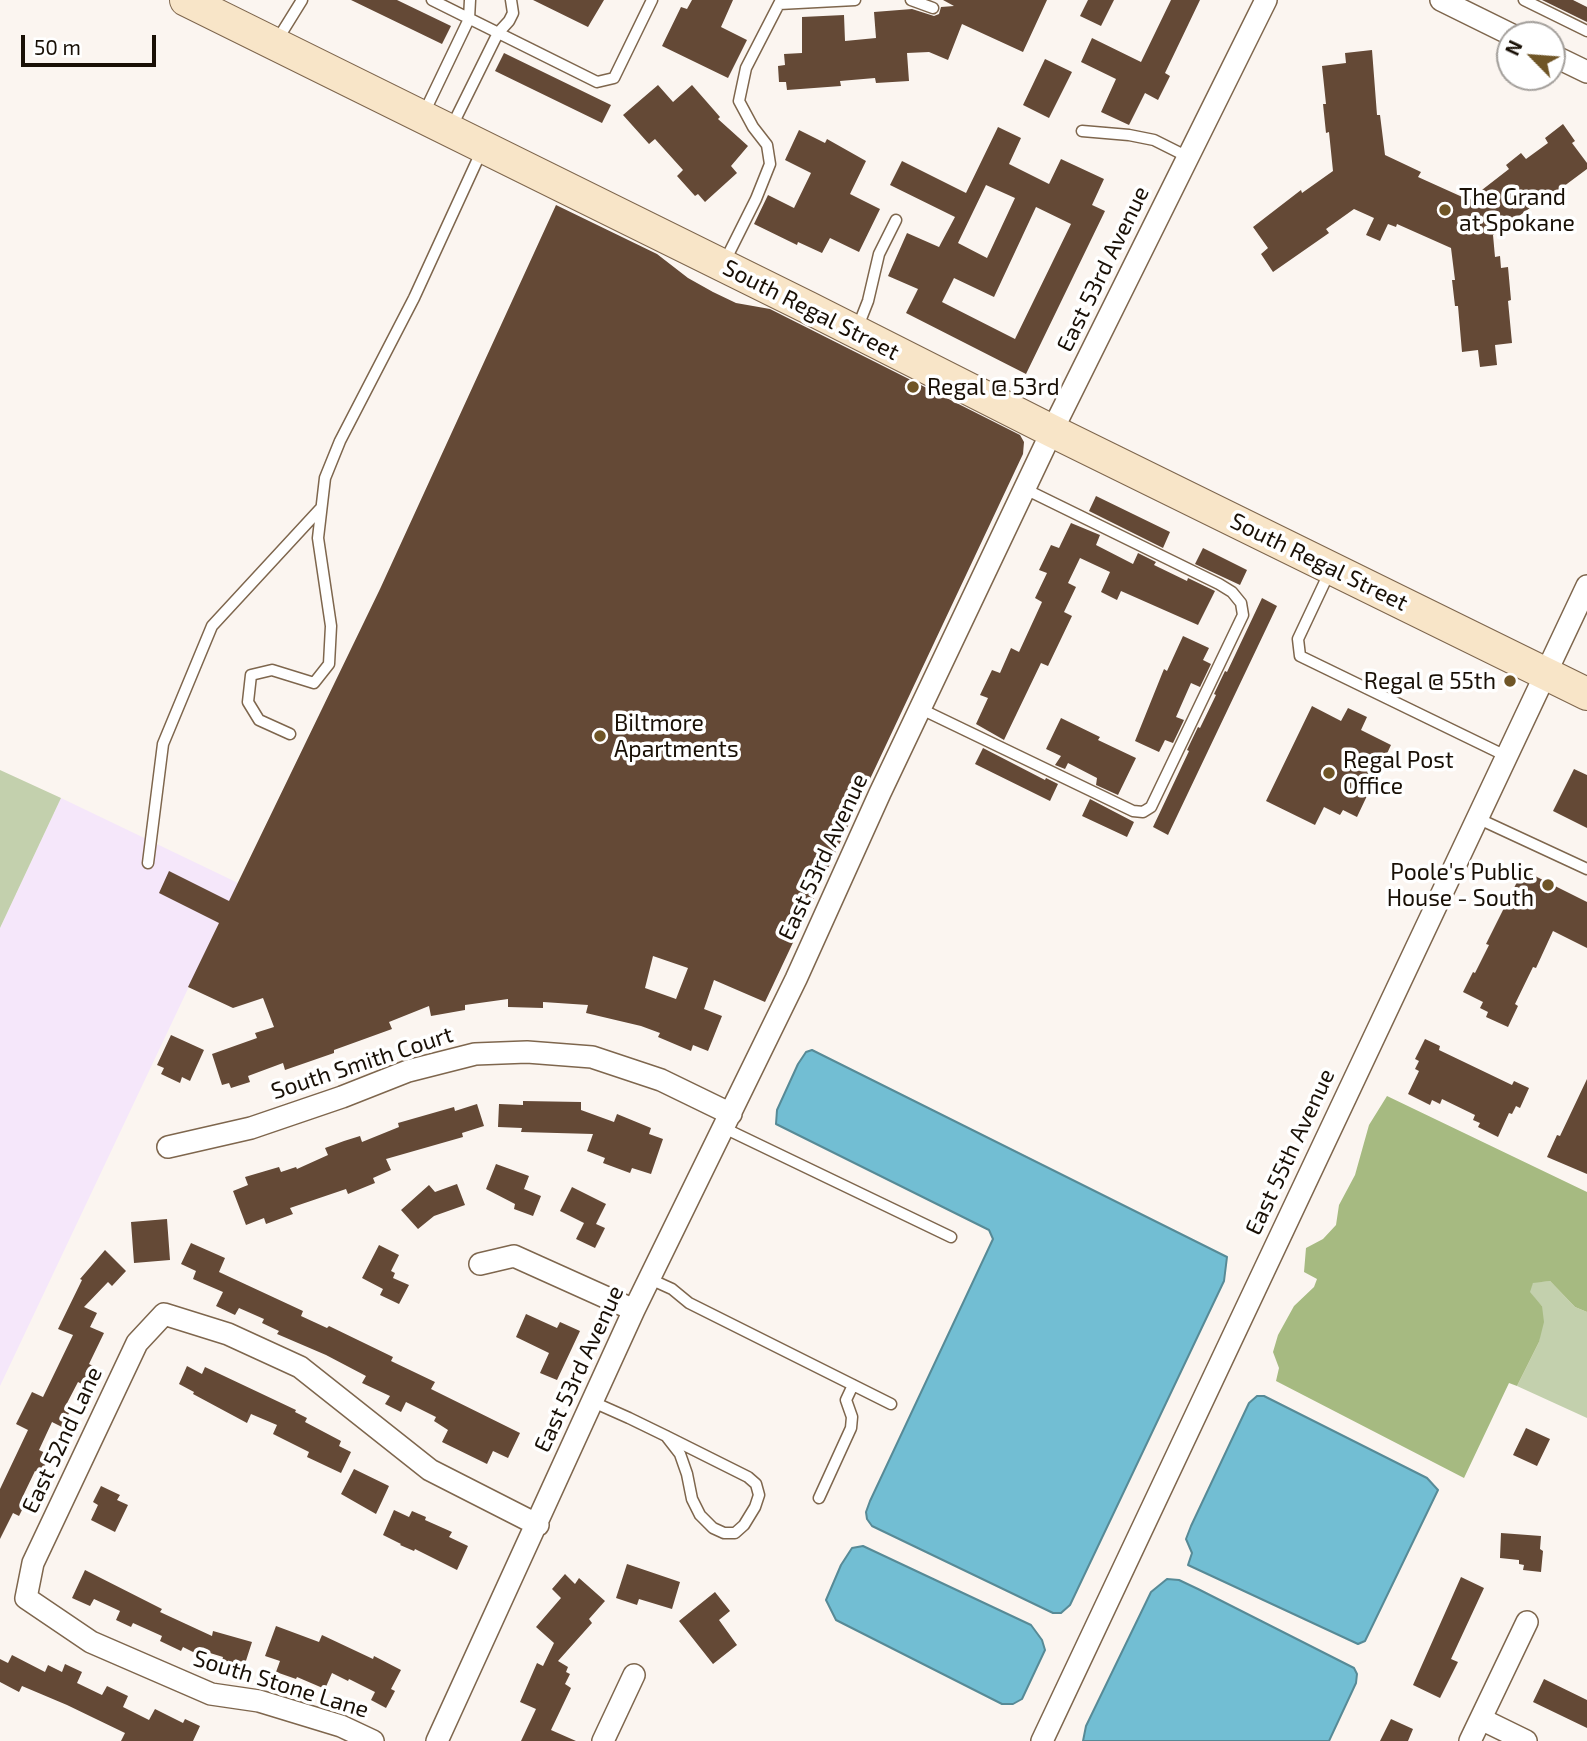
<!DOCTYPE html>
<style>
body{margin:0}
#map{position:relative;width:1587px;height:1741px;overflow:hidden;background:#fbf5f0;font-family:"Exo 2",sans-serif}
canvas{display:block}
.north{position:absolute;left:1496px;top:21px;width:70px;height:70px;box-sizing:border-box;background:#fff;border:2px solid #a39f9b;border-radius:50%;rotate:295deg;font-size:19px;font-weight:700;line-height:28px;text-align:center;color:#191006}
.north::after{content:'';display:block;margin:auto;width:24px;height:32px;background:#6f5526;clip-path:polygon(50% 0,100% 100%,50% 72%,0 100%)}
.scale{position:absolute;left:21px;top:35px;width:135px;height:32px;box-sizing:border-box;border:4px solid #191006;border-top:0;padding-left:9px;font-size:21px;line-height:24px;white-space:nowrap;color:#191006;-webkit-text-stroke:5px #fff;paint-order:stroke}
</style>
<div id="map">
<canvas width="1587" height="1741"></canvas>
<div class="north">N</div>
<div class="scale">50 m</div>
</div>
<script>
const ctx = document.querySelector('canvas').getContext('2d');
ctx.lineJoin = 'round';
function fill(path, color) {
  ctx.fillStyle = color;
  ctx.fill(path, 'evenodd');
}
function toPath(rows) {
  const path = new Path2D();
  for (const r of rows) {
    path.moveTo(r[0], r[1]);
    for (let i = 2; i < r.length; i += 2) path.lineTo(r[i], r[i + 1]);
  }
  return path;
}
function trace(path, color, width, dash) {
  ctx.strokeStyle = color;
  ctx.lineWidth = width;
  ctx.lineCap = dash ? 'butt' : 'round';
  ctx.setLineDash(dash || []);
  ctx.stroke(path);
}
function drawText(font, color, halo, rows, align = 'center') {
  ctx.font = font + ' "Exo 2",sans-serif';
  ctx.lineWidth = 7;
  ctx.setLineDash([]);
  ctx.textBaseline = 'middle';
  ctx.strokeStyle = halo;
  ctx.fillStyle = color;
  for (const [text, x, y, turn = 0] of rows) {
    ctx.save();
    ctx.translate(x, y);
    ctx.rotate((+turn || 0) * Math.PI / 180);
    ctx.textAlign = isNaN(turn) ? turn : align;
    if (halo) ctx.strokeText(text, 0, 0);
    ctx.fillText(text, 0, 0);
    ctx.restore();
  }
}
const industrial = toPath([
 [61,798,238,883,0,1386,0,928]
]);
const green = toPath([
 [0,770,61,798,0,928],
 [1550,1281,1575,1307,1587,1312,1587,1418,1517,1386,1539,1342,1542,1306,1529,1292,1533,1282]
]);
const forest = toPath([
 [1387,1096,1587,1192,1587,1312,1575,1307,1550,1281,1533,1283,1530,1292,1542,1306,1544,1322,1539,1342,1517,1386,1509,1383,1464,1478,1276,1381,1279,1368,1273,1352,1278,1335,1294,1306,1314,1287,1317,1279,1304,1272,1306,1248,1323,1239,1336,1225,1339,1205,1355,1175,1369,1125]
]);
const water = toPath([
 [812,1050,1227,1257,1224,1281,1070,1605,1061,1613,1053,1613,872,1526,867,1519,866,1512,870,1501,993,1239,989,1230,776,1124,777,1110,798,1064,806,1052,812,1050],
 [1257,1396,1264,1396,1427,1478,1438,1490,1365,1641,1358,1644,1188,1565,1192,1553,1186,1539,1191,1526,1249,1403,1257,1396],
 [863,1546,1031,1625,1042,1640,1045,1650,1022,1699,1013,1704,1002,1704,836,1620,826,1600,841,1565,852,1548,863,1546],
 [1167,1579,1179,1580,1198,1589,1354,1668,1357,1674,1356,1683,1329,1741,1083,1741,1086,1726,1151,1592,1167,1579]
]);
const building = toPath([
 [351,0,397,0,451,26,442,44],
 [533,0,604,0,588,27],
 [692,0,733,0,721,27,747,40,728,78,662,46,681,7,687,9],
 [943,0,1047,0,1023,52,962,24,948,60,929,52,907,53,909,81,876,83,875,78,840,81,841,86,787,90,786,82,779,82,778,66,785,65,784,54,802,53,802,17,844,15,845,41,876,38,874,12,912,9,934,16,939,14,941,7,954,6],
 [1088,0,1114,0,1101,26,1080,16],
 [1171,0,1200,0,1165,73,1170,76,1158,100,1145,93,1129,125,1101,112,1116,79,1081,62,1092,38,1141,62],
 [1542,0,1573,0,1587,7,1587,22],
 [1372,50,1377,115,1380,115,1385,155,1421,172,1418,177,1469,200,1509,169,1506,165,1521,153,1526,159,1548,143,1545,138,1563,124,1575,141,1572,143,1587,163,1587,169,1536,207,1534,205,1493,235,1495,257,1500,256,1501,268,1508,267,1511,300,1508,301,1512,343,1495,345,1497,365,1480,367,1478,350,1462,352,1458,306,1455,306,1452,280,1455,280,1451,248,1397,224,1396,227,1388,224,1380,241,1366,235,1374,218,1354,209,1326,229,1329,233,1273,272,1261,254,1268,248,1253,227,1301,190,1302,193,1333,171,1329,132,1326,133,1323,104,1326,104,1322,66,1346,63,1345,53],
 [504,53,611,105,602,123,495,71],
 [1045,59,1072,72,1049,118,1023,105],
 [658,85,673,102,692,85,720,117,718,119,748,146,731,166,737,173,705,202,698,194,695,196,677,176,683,170,655,139,649,144,623,115],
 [998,127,1021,138,1009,164,1049,184,1061,159,1104,179,1092,205,1105,211,1026,374,906,313,918,289,888,276,907,233,939,247,955,217,890,185,902,161,966,193],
 [986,185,1015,198,987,258,958,243],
 [1036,207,1071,224,1015,339,942,302,954,278,994,297],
 [799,130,825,143,827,139,866,161,850,194,880,209,859,252,830,238,822,253,798,242,797,245,754,224,768,195,794,208,811,173,785,160],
 [556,205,657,254,688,278,713,292,736,303,770,309,1020,435,1024,442,1023,454,765,1002,714,980,704,1009,722,1016,708,1051,693,1045,691,1051,658,1037,660,1033,641,1026,586,1013,588,1005,543,1002,543,1008,508,1007,508,999,465,1005,465,1010,431,1016,429,1006,389,1022,392,1029,334,1050,334,1053,285,1070,283,1063,248,1076,250,1082,231,1088,229,1083,222,1085,212,1054,257,1038,255,1033,274,1027,263,998,233,1008,188,987,219,923,159,893,169,871,229,901,380,589],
 [653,956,688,968,676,999,645,988],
 [1096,496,1170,532,1163,548,1089,511],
 [1071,523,1100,535,1096,545,1133,564,1138,553,1156,562,1154,565,1187,581,1188,578,1215,591,1198,625,1121,591,1117,600,1101,592,1110,572,1080,558,1068,583,1076,587,1064,612,1072,616,1048,666,1041,663,1004,740,976,724,988,698,980,695,992,670,1000,673,1011,648,1019,652,1042,602,1035,598,1047,573,1039,570,1051,545,1059,548],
 [1203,548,1247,570,1240,585,1195,564],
 [1262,598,1277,606,1168,835,1153,827,1189,751,1187,750,1198,727,1200,728,1216,695,1214,694,1225,671,1227,672],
 [1183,636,1209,648,1203,660,1211,664,1200,687,1191,683,1176,717,1184,720,1173,743,1165,740,1159,752,1135,741,1164,669,1167,671],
 [1312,706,1341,721,1348,708,1367,717,1361,730,1391,745,1357,817,1343,810,1340,815,1324,807,1315,825,1266,801],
 [1061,718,1100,737,1098,740,1136,758,1118,795,1096,785,1097,778,1068,763,1065,769,1055,765,1061,756,1046,749],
 [983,748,1045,780,1046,778,1058,784,1050,801,975,764],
 [1574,769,1587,775,1587,828,1553,811],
 [1090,799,1134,822,1127,837,1082,816],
 [1523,870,1587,902,1587,948,1553,931,1536,968,1533,967,1515,1004,1518,1006,1508,1027,1486,1017,1488,1012,1480,1008,1483,1002,1463,992,1473,972,1475,973,1489,945,1486,944],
 [171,1035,204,1050,190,1081,182,1077,180,1083,161,1074,164,1068,157,1065],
 [1425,1039,1440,1046,1439,1050,1512,1085,1514,1081,1529,1088,1520,1108,1516,1106,1512,1114,1509,1113,1498,1137,1478,1127,1480,1123,1473,1120,1475,1115,1442,1099,1440,1104,1432,1100,1430,1105,1408,1094,1419,1071,1415,1069,1419,1061,1415,1059],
 [1587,1079,1587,1174,1547,1157,1557,1135,1560,1136],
 [523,1101,581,1102,581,1110,614,1122,617,1114,651,1128,649,1134,663,1139,651,1174,632,1168,630,1173,603,1163,605,1158,587,1151,593,1134,521,1132,522,1128,498,1127,499,1104,523,1105],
 [477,1104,484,1126,462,1133,463,1137,386,1159,391,1170,373,1178,375,1183,348,1194,346,1189,290,1208,293,1214,266,1224,264,1218,246,1225,233,1191,248,1185,245,1177,279,1167,281,1172,296,1167,297,1169,328,1155,325,1148,344,1141,360,1136,362,1142,399,1127,398,1123,454,1107,455,1111],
 [496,1164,529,1176,524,1189,541,1196,533,1216,514,1209,515,1204,486,1189],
 [457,1184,465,1205,434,1216,418,1229,401,1210,429,1185,435,1192],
 [572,1187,606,1204,596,1224,605,1228,595,1248,576,1239,584,1223,560,1211],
 [167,1219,170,1260,134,1263,131,1222],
 [191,1243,225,1258,219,1272,303,1311,301,1316,327,1328,329,1326,393,1357,391,1361,435,1382,431,1389,520,1433,508,1458,493,1451,487,1464,442,1442,448,1430,434,1421,436,1417,406,1402,401,1412,385,1404,390,1396,362,1383,366,1376,326,1355,277,1334,279,1331,262,1323,264,1319,239,1308,235,1315,216,1306,223,1292,193,1279,196,1271,181,1264],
 [379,1245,399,1255,391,1271,395,1273,393,1278,409,1285,399,1304,380,1295,383,1289,362,1278],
 [105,1250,126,1271,112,1286,108,1282,84,1307,97,1313,90,1327,104,1333,89,1364,93,1366,84,1385,78,1382,65,1407,71,1409,62,1427,52,1422,39,1450,50,1455,41,1474,35,1471,22,1498,27,1500,19,1516,13,1513,0,1539,0,1489,28,1430,16,1424,32,1392,43,1397,73,1335,58,1329,82,1280,80,1279],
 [526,1314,557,1328,560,1322,580,1331,557,1380,540,1373,549,1353,516,1337],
 [187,1366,202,1374,205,1367,296,1410,295,1412,307,1418,305,1422,341,1441,339,1446,351,1452,341,1473,307,1457,309,1452,273,1434,277,1425,251,1414,247,1423,193,1394,194,1392,179,1384],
 [1526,1428,1550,1439,1537,1466,1513,1455],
 [354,1469,389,1486,376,1514,341,1494],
 [101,1486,120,1495,117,1500,128,1505,115,1532,91,1520,98,1505,93,1502],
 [394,1510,409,1517,412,1511,426,1517,425,1520,452,1532,449,1537,468,1546,457,1570,415,1549,414,1551,400,1545,401,1544,383,1535],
 [1501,1533,1541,1536,1540,1549,1543,1551,1541,1572,1523,1570,1524,1565,1519,1564,1519,1560,1500,1558],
 [627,1564,680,1582,672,1609,639,1599,637,1605,616,1598],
 [85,1570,162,1609,160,1612,212,1636,213,1631,252,1642,243,1670,221,1664,223,1657,197,1649,195,1653,183,1647,181,1651,160,1641,162,1636,133,1623,131,1627,116,1620,120,1611,94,1599,90,1606,72,1598],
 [565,1574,575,1584,579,1578,605,1601,589,1619,592,1623,558,1661,568,1667,566,1672,570,1674,565,1684,571,1688,551,1730,576,1741,521,1741,536,1709,520,1702,537,1663,543,1666,554,1643,536,1627,561,1598,552,1589],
 [1461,1577,1484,1588,1451,1659,1458,1662,1440,1698,1413,1685],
 [715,1592,730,1611,719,1620,737,1645,713,1664,679,1621],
 [276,1626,319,1642,322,1635,373,1659,374,1656,401,1670,391,1689,395,1691,386,1708,371,1700,375,1692,349,1679,348,1681,332,1673,325,1689,297,1677,296,1679,276,1672,280,1661,265,1656],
 [12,1655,45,1672,48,1665,62,1672,65,1664,82,1672,77,1683,102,1695,107,1686,128,1696,123,1707,149,1720,155,1709,183,1723,185,1719,200,1726,193,1741,121,1741,125,1733,67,1705,22,1686,19,1692,0,1682,0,1659,8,1663],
 [1544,1679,1587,1700,1587,1728,1533,1702],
 [1391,1719,1413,1729,1408,1741,1380,1741]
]);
const lane = toPath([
 [432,0,597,82,614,78,652,0],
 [911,0,933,8],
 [1524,0,1587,31],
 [779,4,855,0],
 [276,42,302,0],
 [424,113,469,19,470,0],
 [451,128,498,33,509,21,513,13,511,0],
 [1082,131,1129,135,1154,140,1188,157],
 [724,263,756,199,770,164,767,145,753,127,739,101,746,68,781,0],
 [857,329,868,301,879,254,896,220],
 [1330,571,1298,639,1300,656,1506,756],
 [921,709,1133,811,1143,812,1151,807,1243,615,1241,603,1232,592,1219,584,1025,489],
 [290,734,259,720,248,702,251,675,272,670,314,683,329,664,331,626,318,538,325,478,340,441,414,298,482,150],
 [1477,818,1587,869],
 [148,863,163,744,212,626,321,508],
 [724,1128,951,1237],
 [650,1279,672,1289,689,1303,891,1404],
 [593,1402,629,1418,666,1436,748,1477,756,1484,759,1495,755,1507,744,1525,735,1533,724,1533,713,1528,700,1515,692,1499,687,1474,680,1454,666,1436],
 [819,1498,851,1428,852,1417,846,1400,853,1385]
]);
const street = toPath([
 [1441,0,1512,35],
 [1552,55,1587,72],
 [168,1147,251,1128,342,1097,408,1071,475,1054,527,1052,592,1057,661,1080,731,1114],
 [480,1264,514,1256,634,1310],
 [1481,1719,1526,1741],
 [373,1741,341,1726,259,1701,211,1694,91,1642,26,1598,33,1563,137,1343,164,1314,228,1334,300,1367,430,1470,538,1525],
 [437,1741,634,1310,796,979,880,793,1052,431,1266,0],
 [603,1741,634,1675],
 [1042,1741,1587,586],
 [1470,1741,1527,1622]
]);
const secondary = toPath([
 [186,0,809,308,1052,431,1587,694]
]);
const markers = [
 [1445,210,7,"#6f5526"],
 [913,387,7,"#6f5526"],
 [1510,681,7,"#6f5526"],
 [600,736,7,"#6f5526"],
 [1329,773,7,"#6f5526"],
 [1548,885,7,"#6f5526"]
];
const poiNames = [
 ["The Grand",1459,197],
 ["at Spokane",1459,223],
 ["Regal @ 53rd",927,387],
 ["Regal @ 55th",1496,681,"right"],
 ["Biltmore",614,723],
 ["Apartments",614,749],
 ["Regal Post",1343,760],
 ["Office",1343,786],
 ["Poole's Public",1534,872,"right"],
 ["House - South",1534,898,"right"]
];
const streetNames = [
 ["East 53rd Avenue",1103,269,-64],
 ["South Regal Street",811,310,27],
 ["South Regal Street",1319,562,26],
 ["East 53rd Avenue",823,857,-65],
 ["South Smith Court",362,1063,-18],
 ["East 55th Avenue",1290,1152,-65],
 ["East 53rd Avenue",579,1369,-65],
 ["East 52nd Lane",62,1440,-65],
 ["South Stone Lane",281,1684,17]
];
fill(industrial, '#f5e7fa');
fill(green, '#c3d0ad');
fill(forest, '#a6ba81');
fill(water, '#72bed3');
trace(water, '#578a96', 2);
fill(building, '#644936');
trace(lane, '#7e664d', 13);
trace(street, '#7e664d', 24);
trace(secondary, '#7e664d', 34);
trace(lane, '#fff', 10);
trace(street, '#fff', 21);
trace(secondary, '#f8e5c8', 32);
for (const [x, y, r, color] of markers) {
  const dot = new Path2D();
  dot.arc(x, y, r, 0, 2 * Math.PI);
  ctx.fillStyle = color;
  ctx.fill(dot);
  trace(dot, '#fff', 2.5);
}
drawText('23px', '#191006', '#fff', poiNames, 'left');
drawText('23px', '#191006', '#fff', streetNames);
</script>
